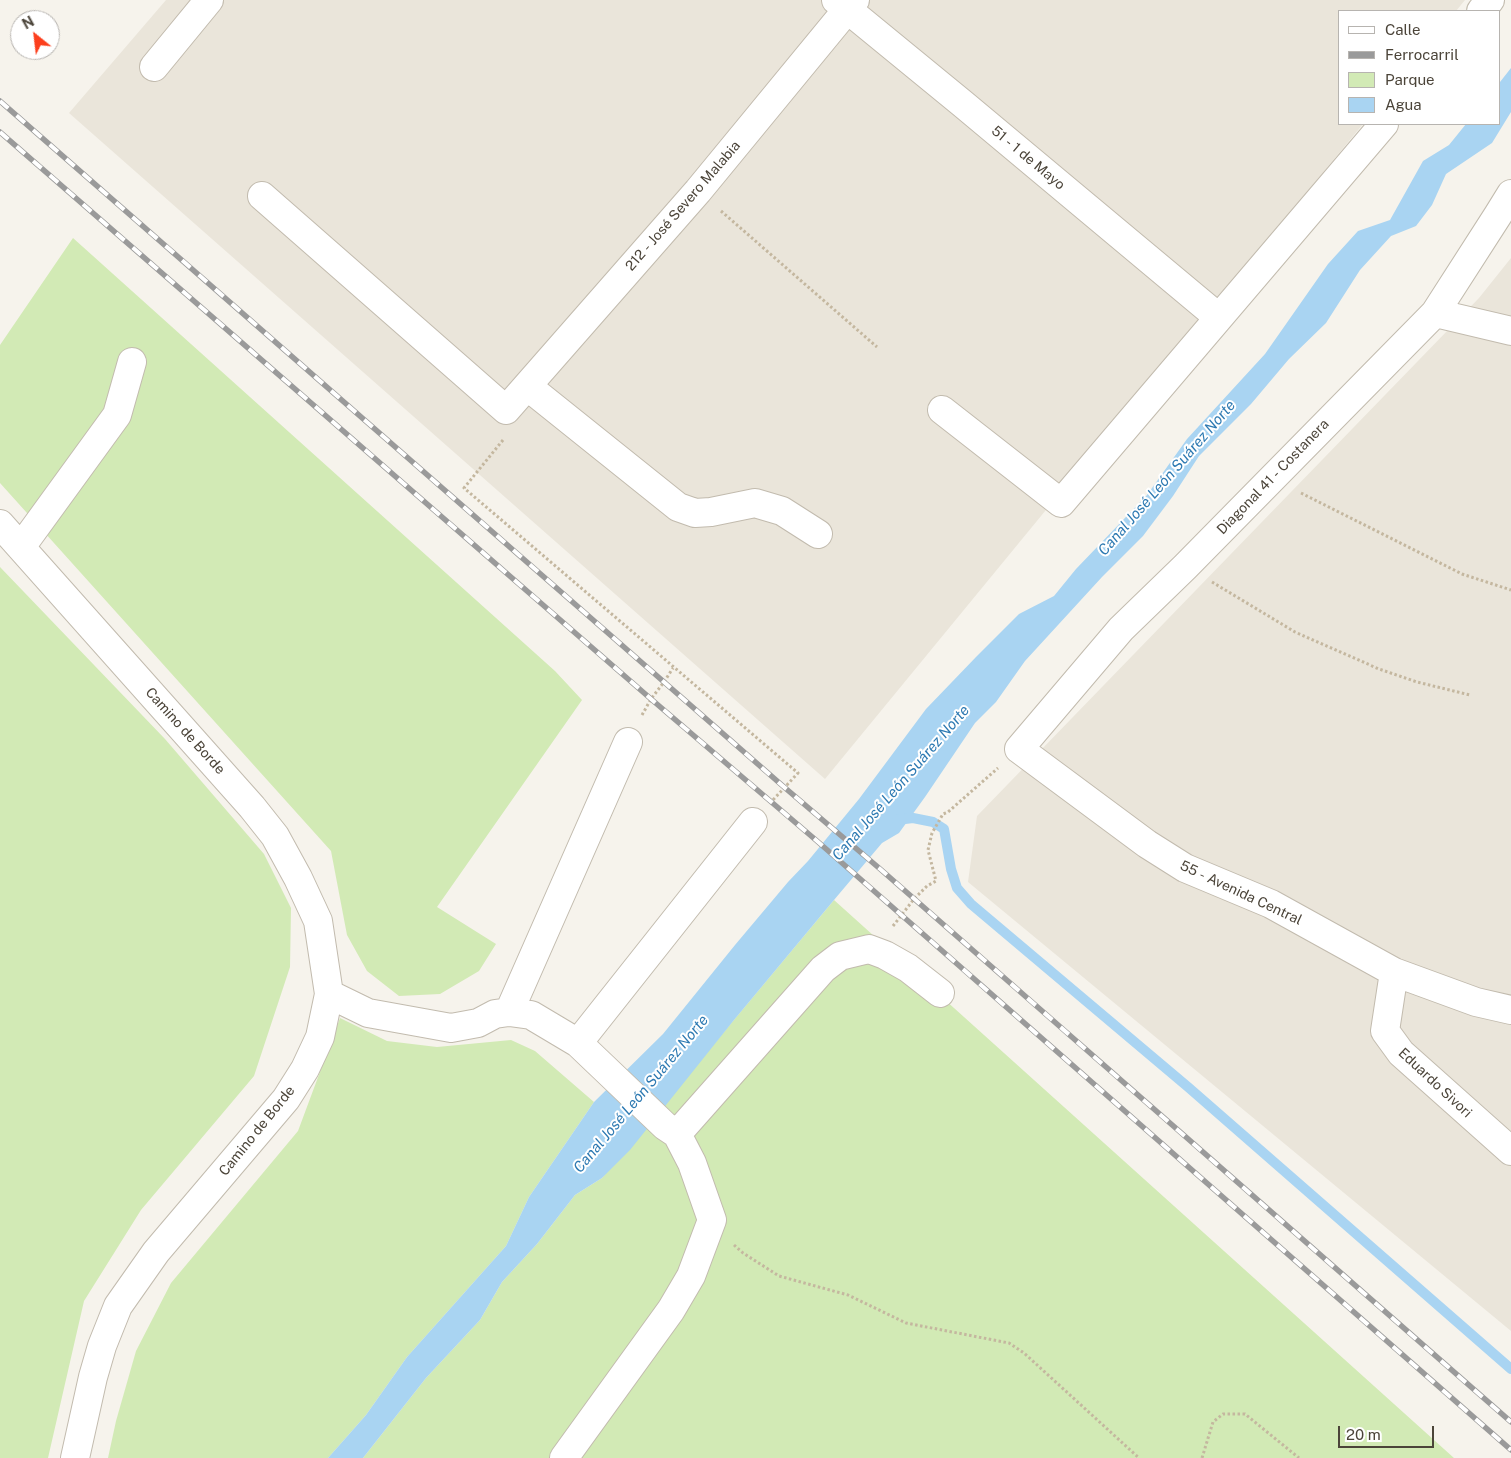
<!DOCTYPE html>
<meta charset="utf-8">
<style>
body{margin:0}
#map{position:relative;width:1511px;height:1458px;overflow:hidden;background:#f6f3ec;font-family:"Public Sans",sans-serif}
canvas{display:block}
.legend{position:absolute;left:1338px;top:10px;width:162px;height:115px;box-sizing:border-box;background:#fff;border:1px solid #b7b4b0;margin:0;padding:6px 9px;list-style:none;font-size:15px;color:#4b4439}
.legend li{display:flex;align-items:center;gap:10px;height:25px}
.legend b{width:25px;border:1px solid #b7b4b0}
.north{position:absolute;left:10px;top:10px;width:50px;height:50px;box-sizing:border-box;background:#fff;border:1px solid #b7b4b0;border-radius:50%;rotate:331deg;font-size:14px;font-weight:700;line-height:20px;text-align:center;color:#4b4439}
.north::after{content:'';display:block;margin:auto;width:18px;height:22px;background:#fc3f1d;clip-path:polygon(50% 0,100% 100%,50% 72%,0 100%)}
.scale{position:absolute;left:1338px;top:1426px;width:96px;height:22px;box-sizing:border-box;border:2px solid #4b4439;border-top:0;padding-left:6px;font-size:15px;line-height:18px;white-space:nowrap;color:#4b4439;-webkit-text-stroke:4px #fff;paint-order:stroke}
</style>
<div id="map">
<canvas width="1511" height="1458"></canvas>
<ul class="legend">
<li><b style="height:6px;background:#fff"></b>Calle</li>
<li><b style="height:6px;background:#9a9a9a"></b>Ferrocarril</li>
<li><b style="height:14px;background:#d2eab5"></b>Parque</li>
<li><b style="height:14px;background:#a9d4f2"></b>Agua</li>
</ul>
<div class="north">N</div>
<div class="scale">20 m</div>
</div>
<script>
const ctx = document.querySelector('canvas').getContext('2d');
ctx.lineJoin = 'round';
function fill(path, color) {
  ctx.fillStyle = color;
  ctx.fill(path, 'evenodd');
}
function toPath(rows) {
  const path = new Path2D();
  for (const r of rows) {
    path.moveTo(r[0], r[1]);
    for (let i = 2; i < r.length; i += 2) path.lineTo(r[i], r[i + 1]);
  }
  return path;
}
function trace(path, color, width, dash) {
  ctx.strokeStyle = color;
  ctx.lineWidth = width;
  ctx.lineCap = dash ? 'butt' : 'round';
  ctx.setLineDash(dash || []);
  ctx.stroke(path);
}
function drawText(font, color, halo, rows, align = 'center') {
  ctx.font = font + ' "Public Sans",sans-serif';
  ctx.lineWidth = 4;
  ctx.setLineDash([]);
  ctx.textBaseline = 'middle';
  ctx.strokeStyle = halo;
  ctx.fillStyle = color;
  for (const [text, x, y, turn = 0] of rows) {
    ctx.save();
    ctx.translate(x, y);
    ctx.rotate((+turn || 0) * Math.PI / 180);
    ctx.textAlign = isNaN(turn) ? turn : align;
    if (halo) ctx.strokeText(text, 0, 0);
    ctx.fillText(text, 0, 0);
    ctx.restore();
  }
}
const residential = toPath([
 [166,0,1465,0,1456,11,1340,11,1340,124,1363,124,825,779,69,113],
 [1511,258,1511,1331,968,882,977,816,1479,298]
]);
const green = toPath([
 [73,238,555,671,582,700,437,907,496,944,479,971,440,994,399,996,367,971,347,935,331,851,0,483,0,345],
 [0,567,165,739,264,854,291,908,290,967,254,1076,141,1210,84,1301,48,1458,0,1458],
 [834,900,1454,1458,363,1458,426,1378,480,1320,502,1282,537,1244,575,1195,602,1178],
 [340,1018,387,1041,437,1047,511,1040,535,1051,594,1102,529,1197,506,1246,407,1357,366,1415,328,1458,108,1458,116,1421,136,1351,171,1283,298,1131]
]);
const water = toPath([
 [1511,68,1511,112,1492,143,1446,174,1432,205,1416,226,1391,236,1360,270,1326,323,1289,359,1251,404,1199,456,1173,496,1143,536,1102,577,1025,661,996,702,975,723,925,797,899,833,882,843,834,900,734,1020,630,1150,602,1178,575,1195,537,1244,502,1282,480,1320,426,1378,363,1458,328,1458,366,1415,407,1357,506,1246,529,1197,594,1102,663,1034,735,945,788,882,808,861,859,799,926,709,976,657,1019,614,1054,596,1076,569,1147,495,1187,439,1265,354,1328,264,1358,231,1390,220,1423,161,1449,145,1466,124,1500,124,1500,82]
]);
const stream = toPath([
 [897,820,913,818,933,822,944,829,951,869,957,888,971,904,1188,1087,1511,1369]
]);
const path = toPath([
 [721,211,877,347],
 [503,440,464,488,798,773,772,801],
 [1301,493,1462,574,1511,590],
 [1212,582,1295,632,1379,669,1417,682,1470,695],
 [642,715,651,699,664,682,673,668],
 [893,926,914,899,927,886,936,881,928,850,932,833,943,814,948,812,998,768],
 [734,1245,743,1253,779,1276,848,1295,906,1323,1009,1343,1024,1353,1139,1458],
 [1202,1458,1213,1422,1223,1414,1245,1414,1299,1458]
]);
const minor = toPath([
 [836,0,963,104,1218,317],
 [1481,11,1490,0],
 [154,67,209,0],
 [1511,194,1498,215,1435,313,1185,567,1121,629,1019,749,1147,844,1185,868,1271,904,1394,972,1476,1002,1511,1010],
 [262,196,506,410,698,191,855,0],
 [1435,313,1511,331],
 [527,386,678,507,695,513,711,512,755,503,782,511,818,534],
 [942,410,1061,503,1384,124],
 [0,524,252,807,275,836,298,878,318,921,329,994,320,1037,305,1069,286,1099,156,1252,118,1306,102,1346,93,1377,75,1458],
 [21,547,117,415,132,362],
 [1394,972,1385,1031,1401,1053,1511,1151],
 [329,994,368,1013,451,1028,478,1023,495,1014,509,1012,531,1015,578,1043,665,1126,677,1134,692,1163,712,1220,691,1276,671,1310,564,1458],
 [509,1012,628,742],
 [578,1043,753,822],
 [677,1134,823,969,840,956,869,949,885,955,908,968,940,993]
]);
const rail = toPath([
 [0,101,784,787,879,868,1511,1422],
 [0,132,651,699,817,841,1511,1450]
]);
const streetNames = [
 ["51 - 1 de Mayo",1028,158,40],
 ["212 - José Severo Malabia",683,206,-49],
 ["Diagonal 41 - Costanera",1273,477,-46],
 ["Camino de Borde",185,731,48],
 ["55 - Avenida Central",1241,893,25],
 ["Eduardo Sivori",1435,1083,43],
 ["Camino de Borde",257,1131,-51]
];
const waterNames = [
 ["Canal José León Suárez Norte",1167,478,-49],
 ["Canal José León Suárez Norte",901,783,-49],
 ["Canal José León Suárez Norte",641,1094,-50]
];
fill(residential, '#eae5da');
fill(green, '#d2eab5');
fill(water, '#a9d4f2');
trace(stream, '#a9d4f2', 10);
trace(minor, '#c2bbae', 30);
trace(path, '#c4b79f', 3, [2.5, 2.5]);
trace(minor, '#fff', 28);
trace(rail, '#9a9a9a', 5.5);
trace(rail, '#fff', 4, [11]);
drawText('14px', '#4b4439', '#fff', streetNames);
drawText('italic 15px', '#2e7ab2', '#fff', waterNames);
</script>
